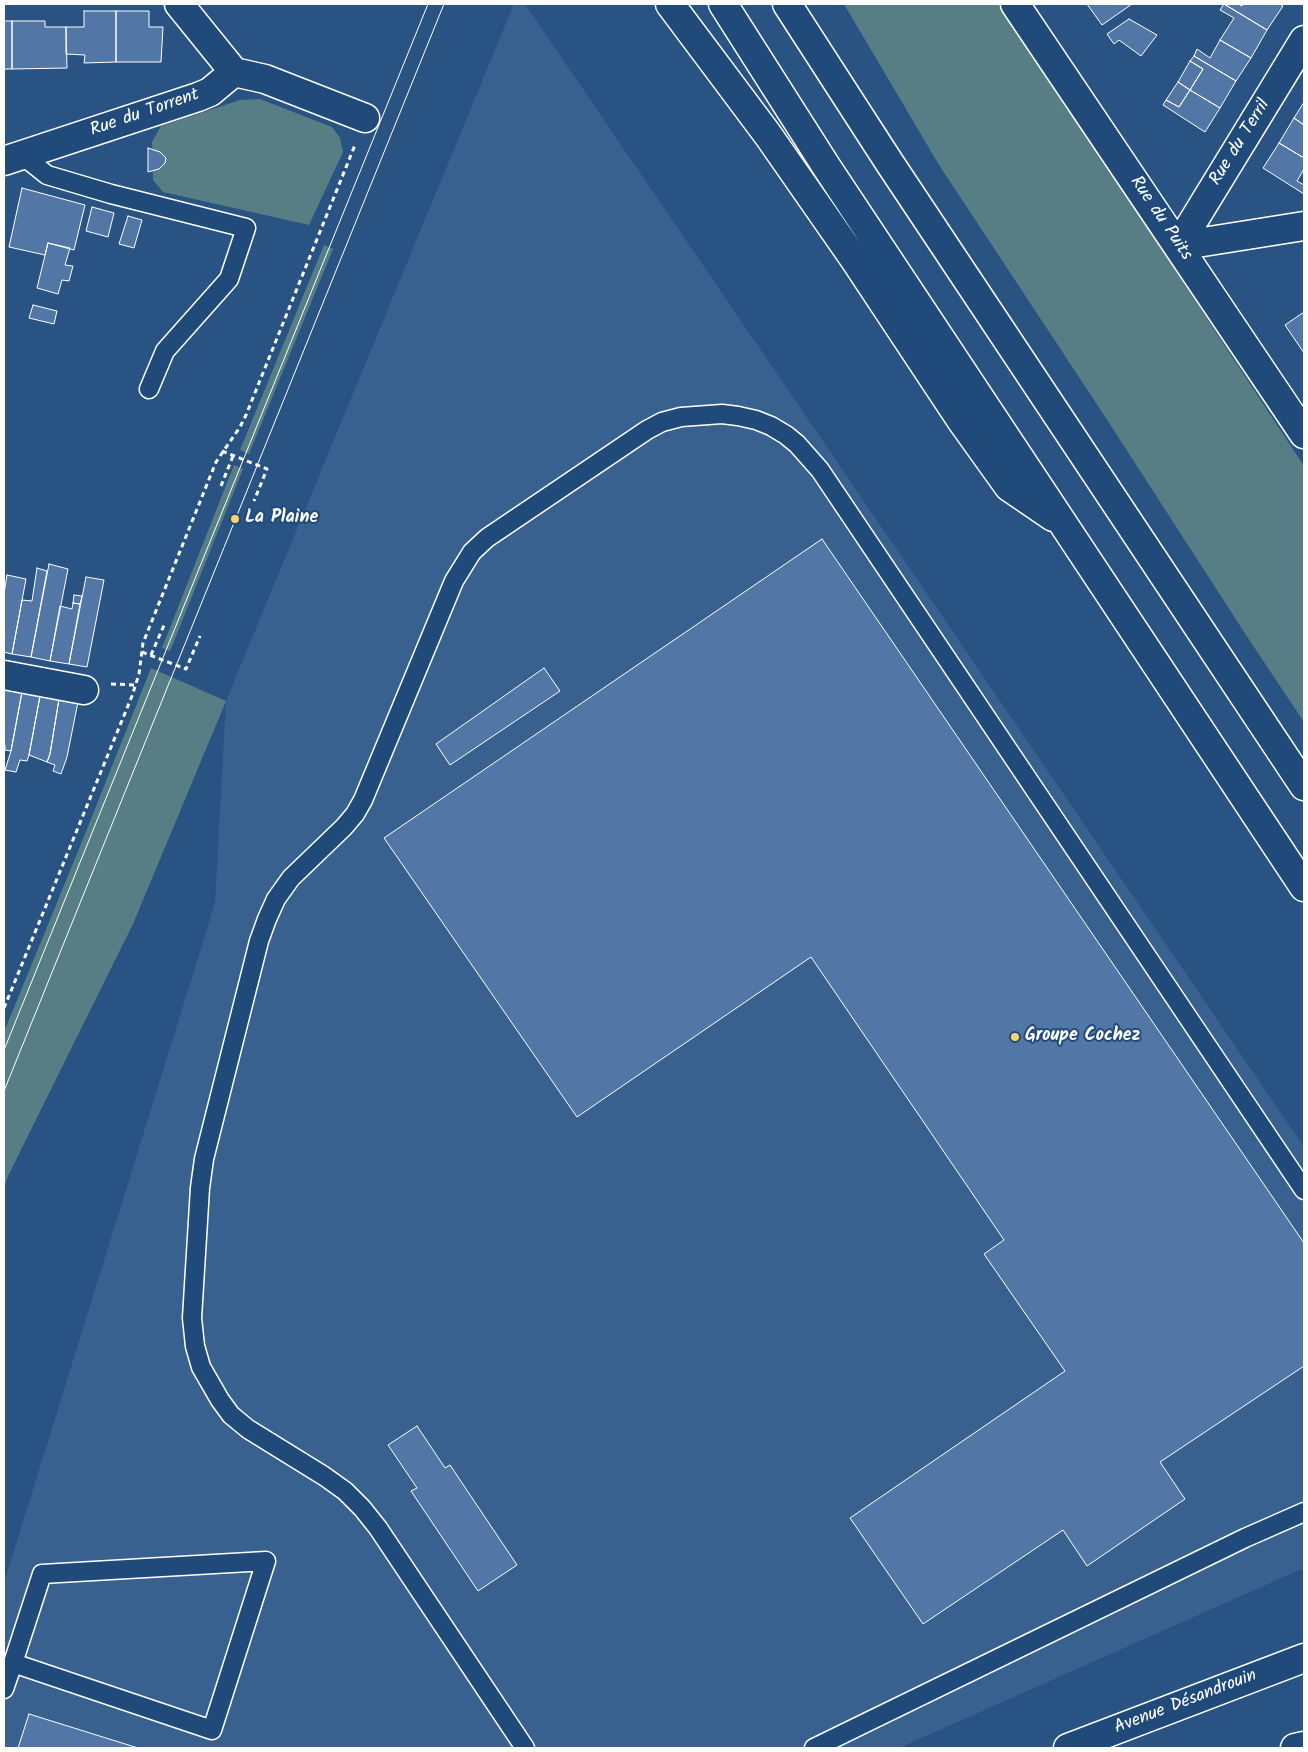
<!DOCTYPE html>
<meta charset="utf-8">
<style>
body{margin:0}
#map{position:relative;width:1308px;height:1752px;overflow:hidden;background:#295383;font-family:Kalam,sans-serif}
canvas{display:block}
.frame{position:absolute;inset:0;border:5px solid #fff;pointer-events:none}
</style>
<div id="map">
<canvas width="1308" height="1752"></canvas>
<div class="frame"></div>
</div>
<script>
const ctx = document.querySelector('canvas').getContext('2d');
ctx.lineJoin = 'round';
function fill(path, color) {
  ctx.fillStyle = color;
  ctx.fill(path, 'evenodd');
}
function toPath(rows) {
  const path = new Path2D();
  for (const r of rows) {
    path.moveTo(r[0], r[1]);
    for (let i = 2; i < r.length; i += 2) path.lineTo(r[i], r[i + 1]);
  }
  return path;
}
function trace(path, color, width, dash) {
  ctx.strokeStyle = color;
  ctx.lineWidth = width;
  ctx.lineCap = dash ? 'butt' : 'round';
  ctx.setLineDash(dash || []);
  ctx.stroke(path);
}
function drawText(font, color, halo, rows, align = 'center') {
  ctx.font = font + ' Kalam,sans-serif';
  ctx.lineWidth = 4;
  ctx.setLineDash([]);
  ctx.textBaseline = 'middle';
  ctx.strokeStyle = halo;
  ctx.fillStyle = color;
  for (const [text, x, y, turn = 0] of rows) {
    ctx.save();
    ctx.translate(x, y);
    ctx.rotate((+turn || 0) * Math.PI / 180);
    ctx.textAlign = isNaN(turn) ? turn : align;
    if (halo) ctx.strokeText(text, 0, 0);
    ctx.fillText(text, 0, 0);
    ctx.restore();
  }
}
const built = toPath([
 [514,4,525,4,1304,1147,1304,1568,899,1748,4,1748,4,1583,215,903,226,701]
]);
const green = toPath([
 [844,4,1000,4,1304,466,1304,722,1246,635,1104,415,939,165],
 [260,99,332,127,340,138,343,152,309,225,163,192,153,180,152,142,161,126,240,100],
 [324,245,333,249,249,454,240,450],
 [234,465,243,469,170,651,162,648],
 [151,668,226,701,133,924,8,1176,4,1187,4,1032,85,834]
]);
const building = toPath([
 [1087,4,1132,4,1102,25,1087,4],
 [1224,4,1238,4,1242,6,1243,4,1280,4,1283,6,1267,30,1224,4],
 [1224,4,1267,30,1251,58,1220,40,1234,18,1220,10,1224,4],
 [84,11,116,11,116,62,84,63,85,55,66,54,66,27,84,27,84,11],
 [116,11,149,11,149,27,163,27,161,62,116,62,116,11],
 [1129,19,1157,35,1141,56,1119,40,1114,44,1107,34,1129,19],
 [4,21,12,21,12,69,4,69,4,21],
 [12,21,45,21,45,27,66,27,67,68,12,69,12,21],
 [1220,40,1251,58,1236,81,1194,56,1197,49,1210,58,1220,40],
 [1194,56,1236,81,1220,108,1190,90,1203,69,1190,61,1194,56],
 [1190,61,1203,69,1190,90,1178,82,1190,61],
 [1178,82,1190,90,1179,107,1166,100,1178,82],
 [1190,90,1220,108,1205,132,1163,105,1166,100,1179,107,1190,90],
 [1304,102,1304,125,1294,118,1304,102],
 [1294,118,1304,125,1304,158,1279,143,1294,118],
 [1279,143,1304,158,1304,169,1297,181,1304,185,1304,194,1263,168,1279,143],
 [148,148,160,152,166,158,165,163,159,169,148,172,148,148],
 [22,188,85,205,74,250,48,243,45,255,9,247,22,188],
 [92,207,114,213,108,237,86,231,92,207],
 [128,216,142,220,134,248,119,244,128,216],
 [48,243,70,248,65,265,73,266,69,281,62,280,58,294,37,288,48,243],
 [33,305,57,311,54,324,29,318,33,305],
 [1304,312,1304,353,1285,325,1304,312],
 [822,539,1304,1243,1304,1366,1160,1462,1185,1499,1087,1566,1063,1530,923,1624,850,1518,1065,1371,984,1254,1004,1240,811,957,577,1117,384,838,822,539],
 [49,564,68,569,50,661,31,657,49,564],
 [37,568,47,571,31,657,12,654,22,600,32,601,37,568],
 [7,575,26,579,12,654,4,652,4,593,7,575],
 [86,577,104,580,87,667,69,664,86,577],
 [74,595,82,596,80,604,73,603,74,595],
 [73,603,80,604,69,664,50,661,60,606,72,609,73,603],
 [544,668,560,691,450,765,436,744,544,668],
 [4,689,22,692,11,751,5,750,5,745,4,744,4,689],
 [22,692,40,696,29,755,27,761,20,760,16,772,5,770,11,751,22,692],
 [40,696,59,699,50,754,47,762,29,755,40,696],
 [59,699,78,702,67,757,61,774,53,771,55,765,47,762,50,754,59,699],
 [417,1426,445,1468,450,1465,517,1565,478,1591,411,1491,417,1488,388,1445,417,1426],
 [29,1714,138,1748,18,1748,29,1714]
]);
const path = toPath([
 [222,451,267,469,254,501],
 [221,486,233,456],
 [142,652,186,669,200,636],
 [151,655,165,623],
 [111,684,136,685],
 [4,1008,132,696,139,674,143,643,216,462,240,427,246,415,355,145]
]);
const service = toPath([
 [22,155,47,175,111,194,246,228,229,279,165,351,149,389],
 [4,1689,13,1663,42,1574,266,1561,212,1730,13,1663],
 [525,1748,378,1528,362,1508,345,1491,324,1476,248,1429,231,1415,220,1400,201,1367,195,1346,192,1318,200,1188,204,1159,259,941,267,919,276,899,291,878,344,827,355,814,363,800,454,581,472,552,487,538,647,430,662,422,681,417,722,414,738,416,756,420,771,426,786,435,797,444,820,470,1304,1190],
 [814,1748,1245,1538,1304,1512]
]);
const minor = toPath([
 [179,4,234,72],
 [1015,4,1304,434],
 [234,72,265,79,365,118],
 [4,161,198,97,210,92,234,72],
 [1178,246,1304,40],
 [1178,246,1304,226],
 [4,675,84,690],
 [1295,1748,1304,1746]
]);
const secondary = toPath([
 [1068,1748,1304,1658]
]);
const motorway = toPath([
 [670,4,768,135,855,260,961,420,1009,487,1053,517],
 [723,4,826,166,1304,887],
 [787,4,889,162,1304,786]
]);
const tram = toPath([
 [4,1050,428,4],
 [4,1091,444,4]
]);
const markers = [
 [235,519,5,"#ffd166"],
 [1015,1037,5,"#ffd166"]
];
const streetNames = [
 ["Rue du Torrent",145,114,-19],
 ["Rue du Terril",1241,143,-58],
 ["Rue du Puits",1160,219,56],
 ["Avenue Désandrouin",1186,1703,-21]
];
const poiNames = [
 ["La Plaine",245,519],
 ["Groupe Cochez",1025,1037]
];
fill(built, '#396190');
fill(green, '#567e84');
fill(building, '#5277a6');
trace(building, '#fff', 1);
trace(service, '#fff', 21);
trace(minor, '#fff', 31);
trace(secondary, '#fff', 31);
trace(motorway, '#fff', 31);
trace(path, '#fff', 3, [5, 4]);
trace(service, '#1f4a7a', 18);
trace(minor, '#1f4a7a', 28);
trace(secondary, '#1f4a7a', 28);
trace(motorway, '#1f4a7a', 28);
trace(tram, '#fff', 1);
for (const [x, y, r, color] of markers) {
  const dot = new Path2D();
  dot.arc(x, y, r, 0, 2 * Math.PI);
  ctx.fillStyle = color;
  ctx.fill(dot);
  trace(dot, '#1f4a7a', 2);
}
drawText('18px', '#fff', '#1f4a7a', streetNames);
drawText('bold 18px', '#fff', '#1f4a7a', poiNames, 'left');
</script>
